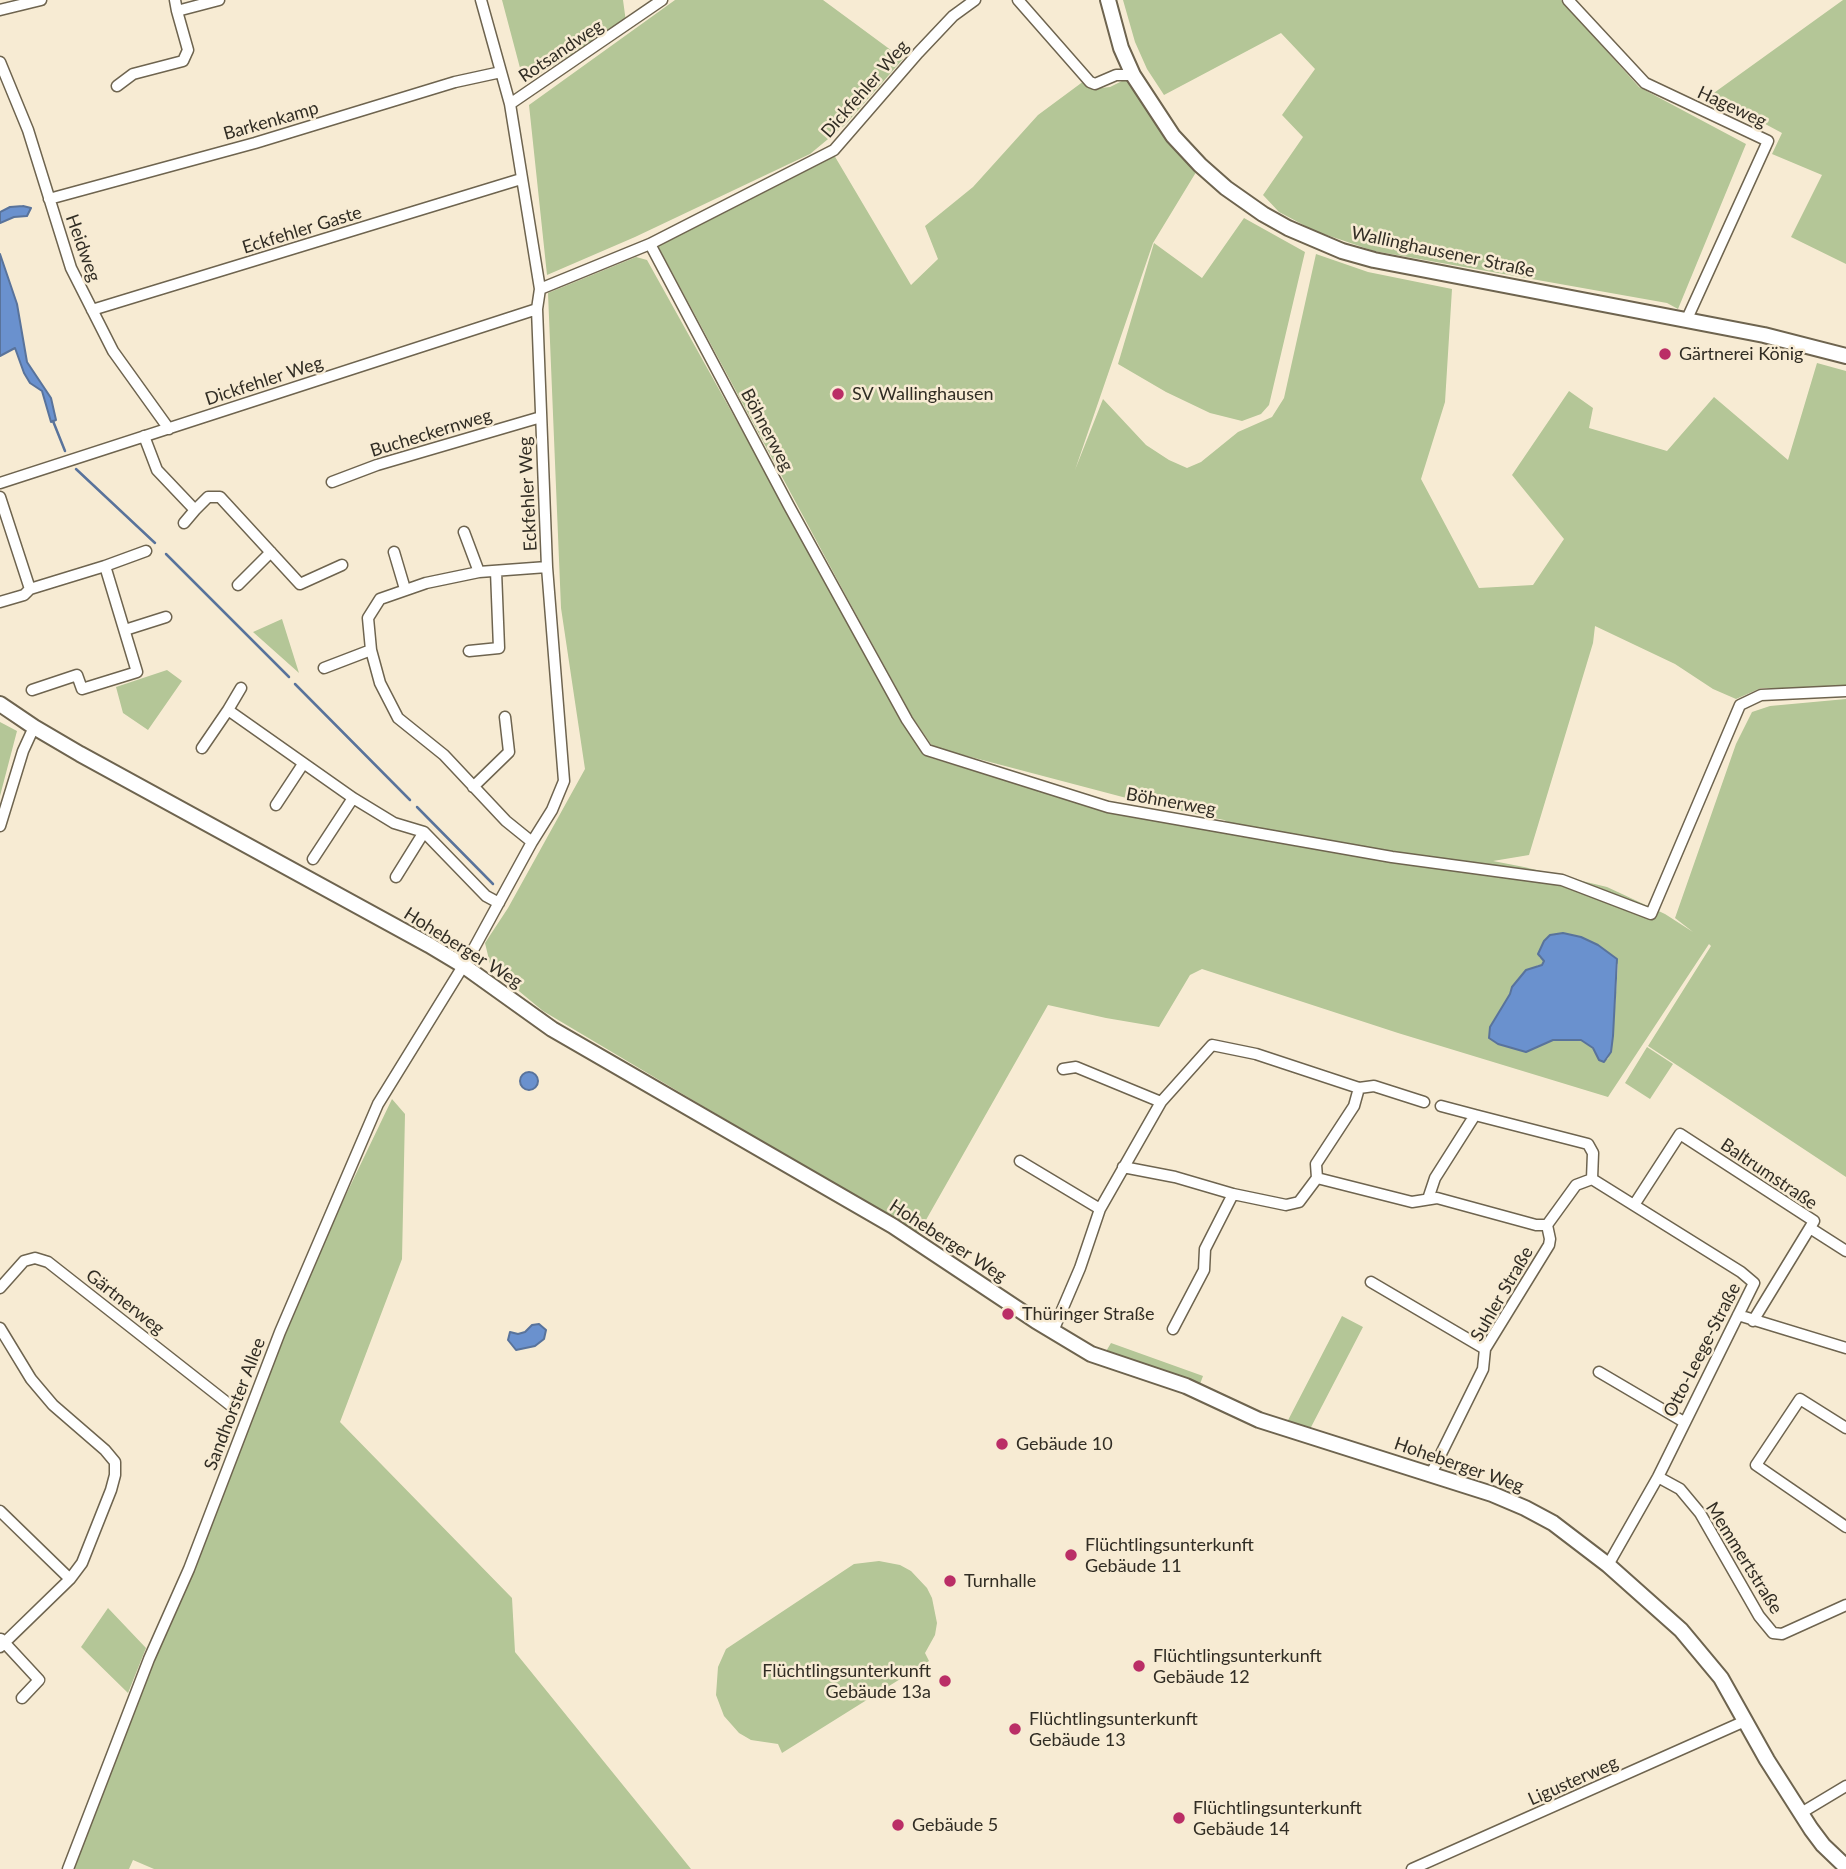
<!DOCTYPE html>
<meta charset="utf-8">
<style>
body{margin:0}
canvas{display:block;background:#f7ebd3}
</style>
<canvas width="1846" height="1869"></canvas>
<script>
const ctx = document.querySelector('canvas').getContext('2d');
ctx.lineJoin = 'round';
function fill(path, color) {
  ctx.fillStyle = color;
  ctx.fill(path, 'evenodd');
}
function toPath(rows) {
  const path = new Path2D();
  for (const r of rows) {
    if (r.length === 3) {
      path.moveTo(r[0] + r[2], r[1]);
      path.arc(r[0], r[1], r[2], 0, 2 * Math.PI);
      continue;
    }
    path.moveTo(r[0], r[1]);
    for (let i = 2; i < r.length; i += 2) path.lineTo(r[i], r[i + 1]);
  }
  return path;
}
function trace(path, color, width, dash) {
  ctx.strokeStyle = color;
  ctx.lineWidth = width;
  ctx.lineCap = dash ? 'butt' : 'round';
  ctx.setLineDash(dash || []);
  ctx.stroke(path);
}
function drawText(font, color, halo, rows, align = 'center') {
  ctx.font = font + ' Lato,sans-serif';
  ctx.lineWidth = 5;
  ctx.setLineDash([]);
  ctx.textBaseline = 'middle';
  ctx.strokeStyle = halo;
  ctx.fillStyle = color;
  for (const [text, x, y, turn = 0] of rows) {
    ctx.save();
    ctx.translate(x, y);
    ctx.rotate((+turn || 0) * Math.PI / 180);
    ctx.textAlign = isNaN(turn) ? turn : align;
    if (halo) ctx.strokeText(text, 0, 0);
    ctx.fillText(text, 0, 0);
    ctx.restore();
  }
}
const green = toPath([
 [502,0,623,0,626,22,524,83],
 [675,0,823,0,903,59,845,125,810,154,635,237,547,275,529,105],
 [1123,0,1561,0,1639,87,1746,144,1678,309,1667,303,1374,251,1315,231,1279,212,1263,195,1303,137,1282,115,1315,69,1281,33,1164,95,1147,69,1135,42],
 [1843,0,1846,0,1846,264,1791,237,1822,175,1772,154,1782,133,1711,95],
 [1088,78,1101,88,1110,87,1122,81,1138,79,1201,164,1153,243,1075,470,1103,399,1146,445,1169,460,1187,468,1201,462,1238,432,1272,417,1284,398,1316,254,1368,272,1452,289,1445,402,1421,479,1479,588,1533,585,1564,539,1512,475,1569,391,1593,408,1589,428,1667,451,1714,397,1788,460,1817,363,1846,371,1846,688,1761,688,1736,699,1713,689,1675,664,1595,626,1593,643,1529,855,1493,861,1524,867,1607,887,1665,914,1693,932,1675,918,1736,744,1752,712,1770,706,1846,699,1846,1177,1648,1046,1711,946,1709,944,1608,1097,1398,1033,1202,969,1190,975,1159,1027,1106,1018,1048,1005,918,1234,543,1011,491,968,485,943,508,908,585,769,561,608,548,293,636,257,647,260,921,752,931,758,1110,812,1253,835,1224,820,1153,805,933,747,913,718,845,594,658,246,834,155,911,285,938,259,925,226,973,187,1038,115],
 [1563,933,1581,937,1618,964,1613,1036,1608,1059,1599,1060,1593,1048,1581,1040,1553,1040,1527,1052,1498,1044,1489,1038,1490,1027,1510,994,1538,965,1542,965,1545,961,1539,957],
 [1244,218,1305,252,1269,405,1261,414,1242,421,1210,413,1166,392,1118,364,1154,243,1202,278],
 [282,619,299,673,253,632],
 [167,670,182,681,148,730,123,713,116,687],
 [0,722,17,731,0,796],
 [1647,1047,1673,1064,1650,1099,1625,1083],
 [392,1099,405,1114,402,1259,340,1422,512,1598,515,1652,691,1869,154,1869,133,1860,129,1869,66,1869,317,1255],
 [1342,1316,1363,1327,1309,1431,1284,1428],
 [1111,1343,1203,1376,1200,1384,1105,1353],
 [879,1561,900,1565,911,1571,927,1588,932,1598,937,1623,935,1635,925,1653,929,1661,782,1753,778,1744,751,1740,739,1733,724,1716,716,1695,718,1667,726,1649,854,1564],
 [108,1608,146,1648,128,1693,81,1647]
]);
const water = toPath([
 [23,206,31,208,27,216,14,217,0,223,0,212,10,207,23,206],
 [0,254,17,304,27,362,51,398,56,420,51,422,42,391,30,383,24,373,15,348,0,356,0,254],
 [1563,933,1581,937,1598,945,1617,959,1613,1036,1611,1052,1604,1062,1599,1060,1593,1048,1581,1040,1553,1040,1526,1052,1498,1044,1489,1038,1490,1027,1510,994,1512,987,1526,970,1542,965,1544,961,1538,954,1544,941,1550,935,1563,933],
 [529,1081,9],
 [539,1324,546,1330,544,1339,535,1346,516,1350,508,1340,510,1332,518,1334,525,1332,532,1325,539,1324]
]);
const stream = toPath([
 [53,421,65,451],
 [76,469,155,543],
 [166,554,289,677],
 [295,684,410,800],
 [417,807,493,884]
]);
const street = toPath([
 [175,0,177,11,219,0],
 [1018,0,1090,82,1095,84,1116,75,1133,75],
 [1568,0,1645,83,1768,141,1686,321],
 [0,10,41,0],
 [0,62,28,130,71,268,113,351,169,429],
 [117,86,133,74,183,61,188,50,177,11],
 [510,104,662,0],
 [49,199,255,143,455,82,501,72],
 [650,244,789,506,907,720,927,750,1108,807,1392,857,1562,880,1651,914,1740,705,1761,695,1846,691],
 [540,289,650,244,834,150,918,53,953,16,975,0],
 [92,310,521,179],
 [144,436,157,470,195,510,208,497,220,497,300,584,342,565],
 [332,482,377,465,541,417],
 [0,483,537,309],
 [0,497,30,589,105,566,137,672,82,689,77,675,32,690],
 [184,523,195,510],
 [464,532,479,572],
 [394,552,405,589],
 [105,566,146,551],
 [238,585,271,552],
 [0,602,24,595,30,589],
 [125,630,166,617],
 [469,651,499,648,496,571],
 [324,668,371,650],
 [241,688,228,710,353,798,394,823,424,832,486,896,499,903],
 [202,748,228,710],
 [473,787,509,752,505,717],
 [276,805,303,764],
 [0,826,23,751,34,727],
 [532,842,506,821,444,755,398,718,380,683,371,650,368,618,380,599,426,583,479,572,547,567],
 [313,859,353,798],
 [396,877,424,832],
 [1063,1069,1076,1067,1161,1102],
 [1441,1106,1475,1115],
 [1020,1161,1100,1209],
 [1123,1167,1175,1177,1233,1194,1205,1249,1204,1270,1173,1329],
 [1317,1178,1316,1164,1354,1106,1359,1088],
 [1592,1179,1741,1272,1754,1283,1658,1477,1608,1565],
 [1233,1194,1286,1205,1299,1202,1317,1178,1412,1202,1437,1198,1536,1225,1547,1225],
 [1428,1199,1435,1178,1475,1115,1588,1144,1593,1153,1592,1179,1576,1185,1547,1225,1550,1239,1549,1245,1485,1349,1483,1369,1431,1474],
 [1634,1205,1680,1134,1814,1221,1753,1321],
 [1810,1228,1846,1251],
 [1371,1282,1485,1349],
 [0,1288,24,1261,35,1258,48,1262,230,1405],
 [1738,1315,1846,1348],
 [0,1328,31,1379,53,1405,105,1450,115,1462,115,1475,111,1490,82,1563,70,1579,0,1647],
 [1053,1331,1080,1268,1100,1209,1161,1102,1212,1045,1256,1054,1359,1088,1374,1086,1424,1102],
 [1599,1372,1684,1422],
 [1846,1428,1800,1399,1756,1465,1846,1527],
 [1658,1477,1680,1489,1700,1513,1759,1616,1773,1633,1782,1634,1846,1605],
 [0,1511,70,1579],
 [1,1639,39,1680,22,1698],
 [1801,1813,1846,1786],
 [68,1869,149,1659,189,1569,280,1332,378,1104,473,950,532,842,552,810,564,781,547,567,537,309,540,289,510,104,481,0],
 [1412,1869,1745,1721]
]);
const secondary = toPath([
 [1108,0,1121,48,1133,75,1173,136,1200,165,1226,188,1263,214,1288,228,1342,251,1374,260,1764,335,1846,356],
 [0,704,34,727,80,754,429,945,464,966,552,1029,893,1226,1036,1321,1091,1354,1186,1386,1259,1420,1492,1494,1525,1508,1553,1523,1608,1565,1681,1630,1721,1678,1767,1760,1811,1829,1823,1845,1846,1867]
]);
const markers = [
 [1665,354,7,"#ba2e66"],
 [838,394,7,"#ba2e66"],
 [1008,1314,7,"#ba2e66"],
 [1002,1444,7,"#ba2e66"],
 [1071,1555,7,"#ba2e66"],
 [950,1581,7,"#ba2e66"],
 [1139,1666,7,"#ba2e66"],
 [945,1681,7,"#ba2e66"],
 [1015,1729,7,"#ba2e66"],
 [1179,1818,7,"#ba2e66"],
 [898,1825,7,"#ba2e66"]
];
const streetNames = [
 ["Rotsandweg",561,51,-34],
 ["Dickfehler Weg",865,89,-49],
 ["Hageweg",1732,107,25],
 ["Barkenkamp",271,121,-16],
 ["Eckfehler Gaste",302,230,-17],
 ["Heidweg",83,248,70],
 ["Wallinghausener Straße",1443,252,12],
 ["Dickfehler Weg",264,381,-18],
 ["Böhnerweg",767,430,62],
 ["Bucheckernweg",431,433,-17],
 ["Eckfehler Weg",528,494,-93],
 ["Böhnerweg",1171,802,10],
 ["Hoheberger Weg",463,948,32],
 ["Baltrumstraße",1769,1174,34],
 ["Hoheberger Weg",948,1241,33],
 ["Suhler Straße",1502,1294,-60],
 ["Gärtnerweg",125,1302,38],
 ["Otto-Leege-Straße",1702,1350,-63],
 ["Sandhorster Allee",235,1404,-69],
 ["Hoheberger Weg",1459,1465,19],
 ["Memmertstraße",1744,1558,58],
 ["Ligusterweg",1573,1781,-24]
];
const poiNames = [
 ["Gärtnerei König",1679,354],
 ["SV Wallinghausen",852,394],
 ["Thüringer Straße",1022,1314],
 ["Gebäude 10",1016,1444],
 ["Flüchtlingsunterkunft",1085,1545],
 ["Gebäude 11",1085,1566],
 ["Turnhalle",964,1581],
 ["Flüchtlingsunterkunft",1153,1656],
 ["Gebäude 12",1153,1677],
 ["Flüchtlingsunterkunft",931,1671,"right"],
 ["Gebäude 13a",931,1692,"right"],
 ["Flüchtlingsunterkunft",1029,1719],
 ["Gebäude 13",1029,1740],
 ["Flüchtlingsunterkunft",1193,1808],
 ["Gebäude 14",1193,1829],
 ["Gebäude 5",912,1825]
];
fill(green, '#b4c697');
fill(water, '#6a91ce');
trace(water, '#59739b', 2);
trace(stream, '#59739b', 2.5);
trace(street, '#6e644f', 13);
trace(secondary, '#6e644f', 18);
trace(street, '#fff', 10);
trace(secondary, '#fff', 14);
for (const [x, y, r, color] of markers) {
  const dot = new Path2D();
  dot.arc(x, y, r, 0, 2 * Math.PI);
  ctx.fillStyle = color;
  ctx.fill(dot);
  trace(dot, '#f7ebd3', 2.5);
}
drawText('18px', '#312d24', '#f7ebd3', streetNames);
drawText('18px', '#312d24', '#f7ebd3', poiNames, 'left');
</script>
